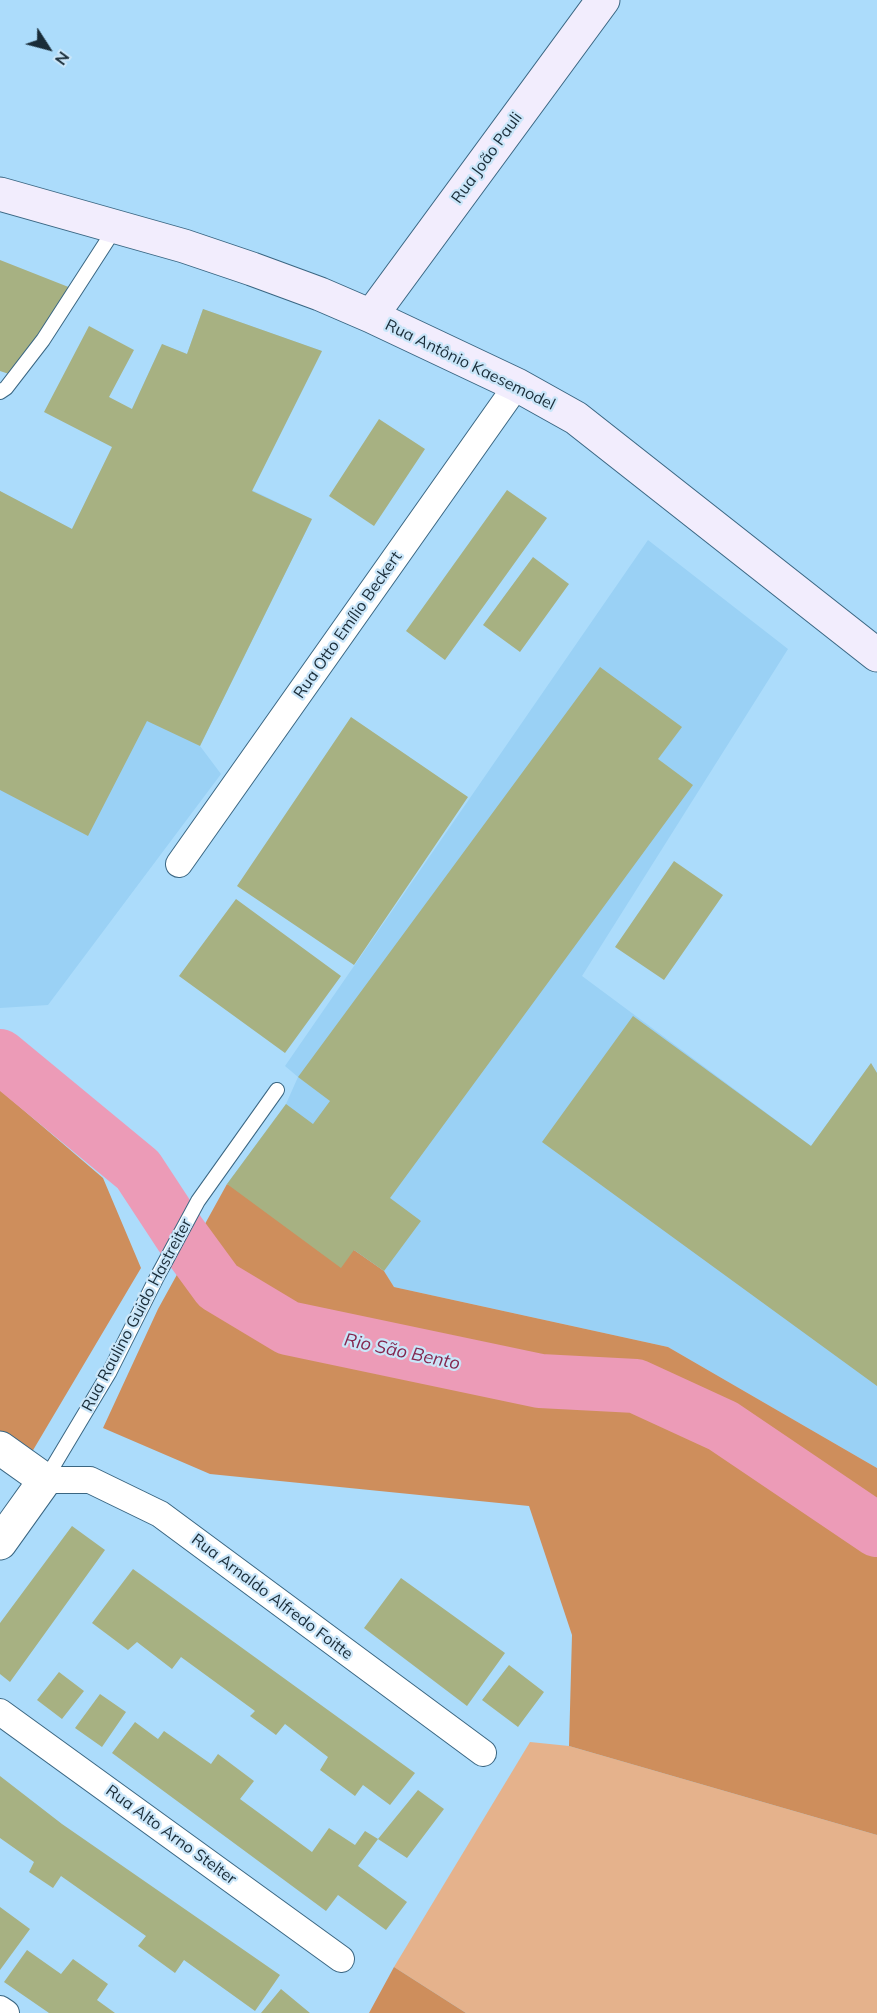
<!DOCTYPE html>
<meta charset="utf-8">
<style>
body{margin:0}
#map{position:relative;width:877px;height:2013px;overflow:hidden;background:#acdcfb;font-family:Mulish,sans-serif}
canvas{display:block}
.north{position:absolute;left:18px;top:18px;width:60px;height:60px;-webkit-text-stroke:4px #cae6f9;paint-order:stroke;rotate:126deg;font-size:16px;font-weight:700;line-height:24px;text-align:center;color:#192c38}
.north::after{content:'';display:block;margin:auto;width:21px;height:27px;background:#192c38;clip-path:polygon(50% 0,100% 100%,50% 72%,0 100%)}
</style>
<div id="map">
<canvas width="877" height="2013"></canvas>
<div class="north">N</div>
</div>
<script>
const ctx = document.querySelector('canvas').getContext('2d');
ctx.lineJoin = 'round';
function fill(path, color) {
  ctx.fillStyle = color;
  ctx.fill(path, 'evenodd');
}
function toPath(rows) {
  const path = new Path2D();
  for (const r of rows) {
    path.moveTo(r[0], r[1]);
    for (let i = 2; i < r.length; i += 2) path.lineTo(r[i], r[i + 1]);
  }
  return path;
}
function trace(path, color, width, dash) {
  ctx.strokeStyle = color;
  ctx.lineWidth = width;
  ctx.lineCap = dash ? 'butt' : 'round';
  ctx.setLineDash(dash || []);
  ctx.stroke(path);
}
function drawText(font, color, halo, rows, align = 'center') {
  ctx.font = font + ' Mulish,sans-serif';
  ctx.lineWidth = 4.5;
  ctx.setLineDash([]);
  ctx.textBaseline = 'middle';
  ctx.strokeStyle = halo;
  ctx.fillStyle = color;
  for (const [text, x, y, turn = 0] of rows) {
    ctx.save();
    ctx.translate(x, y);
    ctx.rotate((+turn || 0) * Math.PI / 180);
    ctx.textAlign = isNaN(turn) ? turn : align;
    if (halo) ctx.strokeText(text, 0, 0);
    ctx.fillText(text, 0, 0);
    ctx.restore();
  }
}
const built = toPath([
 [203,309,322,351,252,490,312,519,200,746,221,774,48,1005,0,1008,0,491,72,529,132,409,162,344,187,354],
 [648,540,788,649,582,976,811,1146,871,1063,877,1073,877,1468,668,1347,394,1287,384,1271,227,1184,286,1104,298,1077,285,1066]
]);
const green = toPath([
 [530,1742,569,1746,877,1835,877,2013,466,2013,394,1967]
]);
const forest = toPath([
 [0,1090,103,1178,141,1268,29,1457,0,1438],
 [227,1184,354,1250,384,1271,394,1287,668,1347,877,1468,877,1835,569,1746,572,1635,529,1506,210,1474,103,1428,158,1309],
 [394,1967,466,2013,369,2013]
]);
const river = toPath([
 [0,1056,138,1170,180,1234,218,1286,288,1328,540,1381,636,1386,723,1426,877,1530]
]);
const building = toPath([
 [0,260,71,288,12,375,0,371],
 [203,309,322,351,252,491,312,519,200,746,147,721,88,836,0,790,0,491,72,529,112,447,44,412,89,326,134,350,109,397,132,409,162,344,187,354],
 [379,419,425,449,374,526,329,496],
 [507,490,547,518,445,660,406,631],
 [533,557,569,584,520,652,483,625],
 [600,667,682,727,658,759,693,785,390,1198,421,1221,384,1271,354,1250,341,1268,227,1184,286,1104,313,1124,330,1101,298,1077],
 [351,717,468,797,354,965,237,886],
 [674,861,723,895,664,980,615,947],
 [236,899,341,976,285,1053,179,976],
 [633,1016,811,1146,871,1063,877,1073,877,1386,542,1142],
 [72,1526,105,1550,10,1682,0,1674,0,1623],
 [133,1569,415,1773,390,1805,363,1785,355,1796,320,1770,328,1757,285,1724,276,1735,250,1716,255,1711,181,1657,172,1669,137,1642,128,1650,92,1623],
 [401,1578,505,1653,467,1706,364,1628],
 [509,1665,544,1692,518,1727,482,1700],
 [59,1672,84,1691,62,1719,37,1700],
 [100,1694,126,1712,102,1747,75,1728],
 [135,1722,158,1739,164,1731,211,1764,218,1754,254,1781,240,1799,312,1852,329,1828,355,1845,365,1831,378,1839,358,1866,407,1902,386,1930,338,1895,326,1911,112,1753],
 [0,1776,62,1824,280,1975,255,2011,184,1960,175,1973,138,1946,146,1936,61,1876,53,1888,29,1872,34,1862,0,1838],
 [418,1790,444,1809,407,1858,378,1839],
 [0,1907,30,1929,0,1970],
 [27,1950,61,1974,73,1959,108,1984,97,2000,115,2013,49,2013,4,1982],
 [281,1989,310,2013,261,2013]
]);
const service = toPath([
 [0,392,6,388,43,340,116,227],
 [45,1480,109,1373,157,1277,198,1201,277,1090]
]);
const minor = toPath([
 [179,864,517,385],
 [45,1480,90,1480,160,1514,483,1753],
 [0,1712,341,1959],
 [0,2009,6,2013]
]);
const tertiary = toPath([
 [0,1448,45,1480,0,1543]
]);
const secondary = toPath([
 [0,194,184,246,252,269,320,294,371,316,517,385,576,418,877,655],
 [371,316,603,0]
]);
const streetNames = [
 ["Rua João Pauli",487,158,-54],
 ["Rua Antônio Kaesemodel",470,365,26],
 ["Rua Otto Emílio Beckert",348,625,-55],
 ["Rua Raulino Guido Hastreiter",137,1315,-62],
 ["Rua Arnaldo Alfredo Foitte",272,1597,37],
 ["Rua Alto Arno Stelter",171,1835,36]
];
const waterNames = [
 ["Rio São Bento",402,1352,12]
];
fill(built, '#9ad1f5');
fill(green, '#e5b28c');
fill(forest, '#ce8e5c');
trace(river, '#ec9bb7', 54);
fill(building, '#a7b182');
trace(service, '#3a6682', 16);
trace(minor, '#3a6682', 28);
trace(tertiary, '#3a6682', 35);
trace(secondary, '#3a6682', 35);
trace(service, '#fff', 14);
trace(minor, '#fff', 26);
trace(tertiary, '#fff', 33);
trace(secondary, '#f2edfd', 33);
drawText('16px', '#192c38', '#cae6f9', streetNames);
drawText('italic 18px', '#83264e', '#cae6f9', waterNames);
</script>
